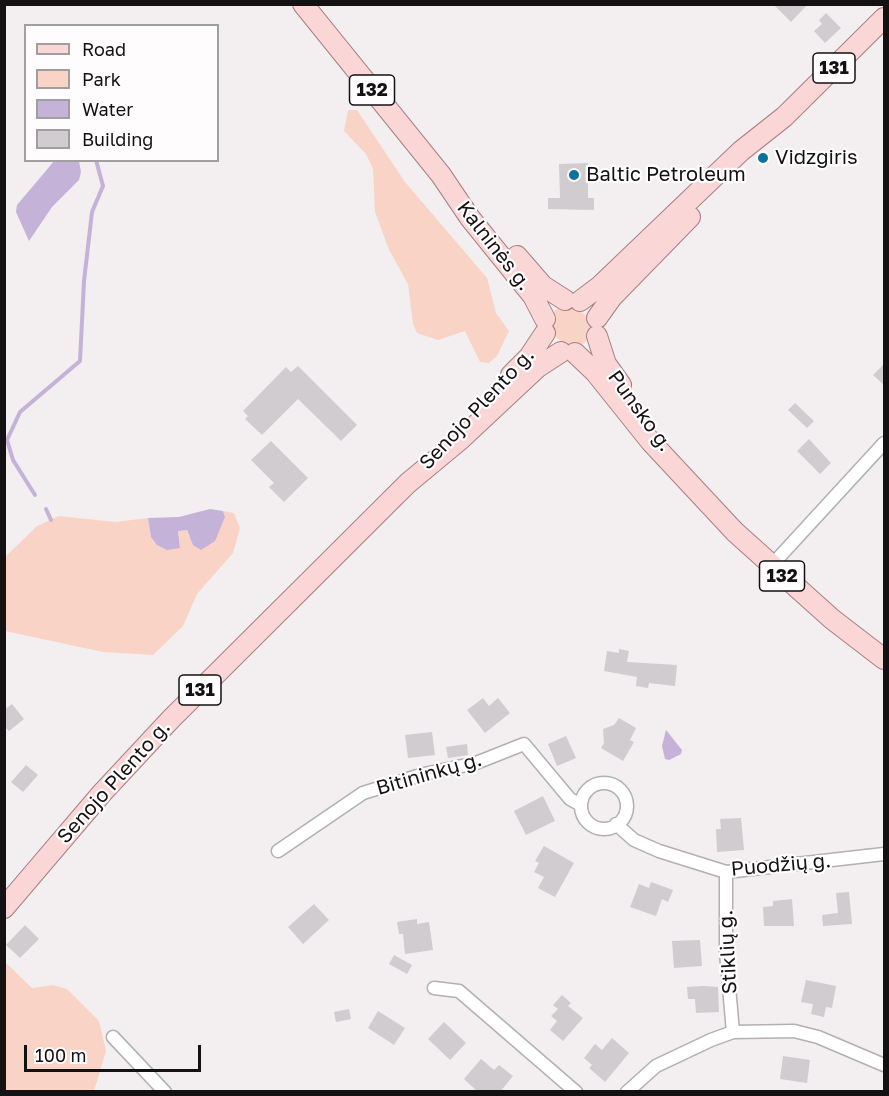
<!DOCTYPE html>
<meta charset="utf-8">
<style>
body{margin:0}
#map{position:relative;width:889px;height:1096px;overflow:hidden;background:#f3eef0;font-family:"Golos Text",sans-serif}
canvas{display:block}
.frame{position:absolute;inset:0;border:6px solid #131112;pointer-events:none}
.legend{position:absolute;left:24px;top:24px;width:195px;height:138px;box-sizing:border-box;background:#fffcfd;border:2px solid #a19e9f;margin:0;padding:8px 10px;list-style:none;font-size:18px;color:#131112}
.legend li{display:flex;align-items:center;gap:12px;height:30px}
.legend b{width:30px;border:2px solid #a19e9f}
.scale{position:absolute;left:24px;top:1045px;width:177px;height:27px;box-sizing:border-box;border:3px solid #131112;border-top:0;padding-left:8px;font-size:18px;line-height:21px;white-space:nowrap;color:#131112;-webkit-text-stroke:4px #fffcfd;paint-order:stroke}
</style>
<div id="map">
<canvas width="889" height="1096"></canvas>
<div class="frame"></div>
<ul class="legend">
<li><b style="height:8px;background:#fbd6d7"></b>Road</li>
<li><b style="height:16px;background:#fad3c7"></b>Park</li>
<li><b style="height:16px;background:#c4b2d9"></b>Water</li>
<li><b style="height:16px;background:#d0ccd0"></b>Building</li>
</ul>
<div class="scale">100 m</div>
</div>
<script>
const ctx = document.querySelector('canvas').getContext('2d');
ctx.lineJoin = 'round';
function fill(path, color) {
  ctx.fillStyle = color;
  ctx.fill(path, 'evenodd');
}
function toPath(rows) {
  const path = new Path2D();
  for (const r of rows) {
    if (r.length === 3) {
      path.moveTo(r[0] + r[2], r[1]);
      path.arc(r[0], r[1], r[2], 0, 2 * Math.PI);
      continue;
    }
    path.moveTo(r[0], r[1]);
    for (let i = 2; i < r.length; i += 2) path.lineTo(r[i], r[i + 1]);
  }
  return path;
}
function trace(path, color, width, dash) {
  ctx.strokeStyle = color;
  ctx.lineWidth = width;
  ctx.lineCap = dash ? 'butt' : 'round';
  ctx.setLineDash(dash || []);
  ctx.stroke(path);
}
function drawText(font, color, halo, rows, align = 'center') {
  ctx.font = font + ' "Golos Text",sans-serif';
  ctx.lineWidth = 4.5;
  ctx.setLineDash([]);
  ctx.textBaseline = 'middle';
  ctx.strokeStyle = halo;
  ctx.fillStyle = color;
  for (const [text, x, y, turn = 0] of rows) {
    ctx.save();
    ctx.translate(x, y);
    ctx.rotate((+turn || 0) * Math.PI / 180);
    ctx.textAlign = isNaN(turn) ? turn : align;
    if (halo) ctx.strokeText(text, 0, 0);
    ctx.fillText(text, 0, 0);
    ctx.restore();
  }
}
const green = toPath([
 [348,110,357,110,405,182,487,278,496,313,509,331,497,356,489,363,480,362,465,331,438,340,417,333,413,324,408,284,389,250,375,212,373,169,366,154,344,131],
 [572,306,584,314,592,329,589,338,580,347,565,345,554,335,551,327,551,319,555,310],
 [223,511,234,513,240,528,233,553,197,594,183,626,153,655,103,652,5,631,5,557,37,526,59,516,115,522,148,518,151,537,180,547,178,530,187,530,189,537,225,517],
 [5,962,32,988,53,985,67,989,99,1021,106,1051,94,1091,5,1091]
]);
const water = toPath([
 [55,160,79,161,81,172,79,180,52,207,29,241,16,212,17,205],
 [210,509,223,511,225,517,215,541,201,550,193,545,187,530,178,531,180,548,167,550,157,545,151,537,148,518,179,517],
 [666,730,682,750,681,754,669,760,665,759,662,746]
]);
const stream = toPath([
 [35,495,13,460,7,440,20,412,80,361,84,281,92,212,103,186,96,160],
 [46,509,51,520]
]);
const building = toPath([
 [773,4,808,4,791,22],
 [826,13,841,28,825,43,814,31,822,24,819,20],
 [588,163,588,198,594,198,594,210,548,209,548,198,560,198,559,164],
 [885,363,885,386,873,375],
 [298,366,357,425,341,441,298,399,262,435,245,419,248,416,243,411,286,367,291,372],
 [795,403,814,421,807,428,788,410],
 [809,439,831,463,820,474,797,451],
 [271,441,308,478,284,502,269,487,274,483,251,460],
 [619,649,629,651,627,662,677,665,675,686,649,683,648,688,636,686,637,677,604,671,607,651,619,653],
 [483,698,489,706,498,698,510,713,485,733,467,710],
 [12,704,24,719,9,731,4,727,4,710],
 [619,718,636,728,630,740,634,742,623,761,601,748,604,743,603,729,614,725],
 [432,732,435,755,408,758,405,735],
 [566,736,576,758,557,766,548,744],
 [467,744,468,755,448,758,446,747],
 [26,765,38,775,23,792,11,782],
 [543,796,555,821,526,835,514,811],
 [741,818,744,850,717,852,716,829,721,829,720,819],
 [544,846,574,863,555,897,538,888,544,877,534,872,539,863,535,861],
 [651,882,673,890,668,902,662,899,656,916,630,907,639,884,649,888],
 [849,892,852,924,823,926,822,915,838,913,836,893],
 [792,899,794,926,764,926,763,907,773,906,773,901],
 [314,904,329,920,303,944,288,927],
 [417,919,417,924,429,922,433,950,405,954,403,934,399,934,397,922],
 [25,925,39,939,20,958,6,945],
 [700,940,702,966,674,968,672,941],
 [394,955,412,965,407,974,389,964],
 [806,980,836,986,832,1008,826,1007,824,1017,811,1014,813,1004,801,1002],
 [703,986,718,987,719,1012,696,1013,695,999,688,999,687,987],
 [562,995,571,1003,568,1006,583,1018,563,1041,550,1030,557,1021,551,1016,558,1009,553,1005],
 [349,1009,351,1019,336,1022,334,1012],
 [378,1011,405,1028,394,1045,368,1028],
 [444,1022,466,1043,450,1060,428,1039],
 [612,1038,629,1053,605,1082,589,1068,592,1065,584,1058,595,1044,602,1050],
 [783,1056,810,1060,807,1083,780,1079],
 [481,1059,494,1070,499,1065,513,1076,500,1092,478,1092,464,1079]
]);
const minor = toPath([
 [771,566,884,443],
 [604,806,23],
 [616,824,634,840,659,851,726,872,884,854],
 [278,851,363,793,424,774,476,763,524,744,570,799,581,805],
 [726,872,726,953,733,1032],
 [434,988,459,991,576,1092],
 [113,1037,165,1092],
 [627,1092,656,1066,711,1040,733,1032,794,1031,818,1037,884,1065]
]);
const primary = toPath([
 [303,4,441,175,470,218,533,296,545,319],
 [517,256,543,286,565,300],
 [580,301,600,286,741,151,784,117,884,18],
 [597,318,612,297,690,217],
 [597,336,606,364,621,385],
 [575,353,595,372,651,442,735,532,832,619,884,659],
 [511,375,529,357,545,333],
 [4,908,102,793,171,719,408,483,461,439,538,367,561,352]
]);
const markers = [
 [763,158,6,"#0d719e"],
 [574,175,6,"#0d719e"]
];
const shields = [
 [834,68,42],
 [372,90,45],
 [782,576,45],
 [200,690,42]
];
const shieldNames = [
 ["131",834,68],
 ["132",372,90],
 ["132",782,576],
 ["131",200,690]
];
const poiNames = [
 ["Vidzgiris",775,158],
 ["Baltic Petroleum",586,175]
];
const streetNames = [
 ["Kalninės g.",494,246,52],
 ["Senojo Plento g.",477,409,-47],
 ["Punsko g.",640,411,54],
 ["Bitininkų g.",429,774,-16],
 ["Senojo Plento g.",114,782,-48],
 ["Puodžių g.",781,865,-5],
 ["Stiklių g.",728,952,-93]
];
fill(green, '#fad3c7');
fill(water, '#c4b2d9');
trace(stream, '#c4b2d9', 4);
fill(building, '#d0ccd0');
trace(minor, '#b4afb1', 15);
trace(primary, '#a87f81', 22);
trace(minor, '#fff', 12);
trace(primary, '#fbd6d7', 20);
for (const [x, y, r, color] of markers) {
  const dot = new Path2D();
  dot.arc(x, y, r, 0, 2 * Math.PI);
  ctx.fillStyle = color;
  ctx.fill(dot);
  trace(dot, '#fffcfd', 2);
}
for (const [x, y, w] of shields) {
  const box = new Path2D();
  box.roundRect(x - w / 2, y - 15, w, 30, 4.5);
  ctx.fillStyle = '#fffcfd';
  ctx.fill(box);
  trace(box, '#131112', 1.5);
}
drawText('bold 18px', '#131112', null, shieldNames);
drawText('20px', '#131112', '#fffcfd', poiNames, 'left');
drawText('20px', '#131112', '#fffcfd', streetNames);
</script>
